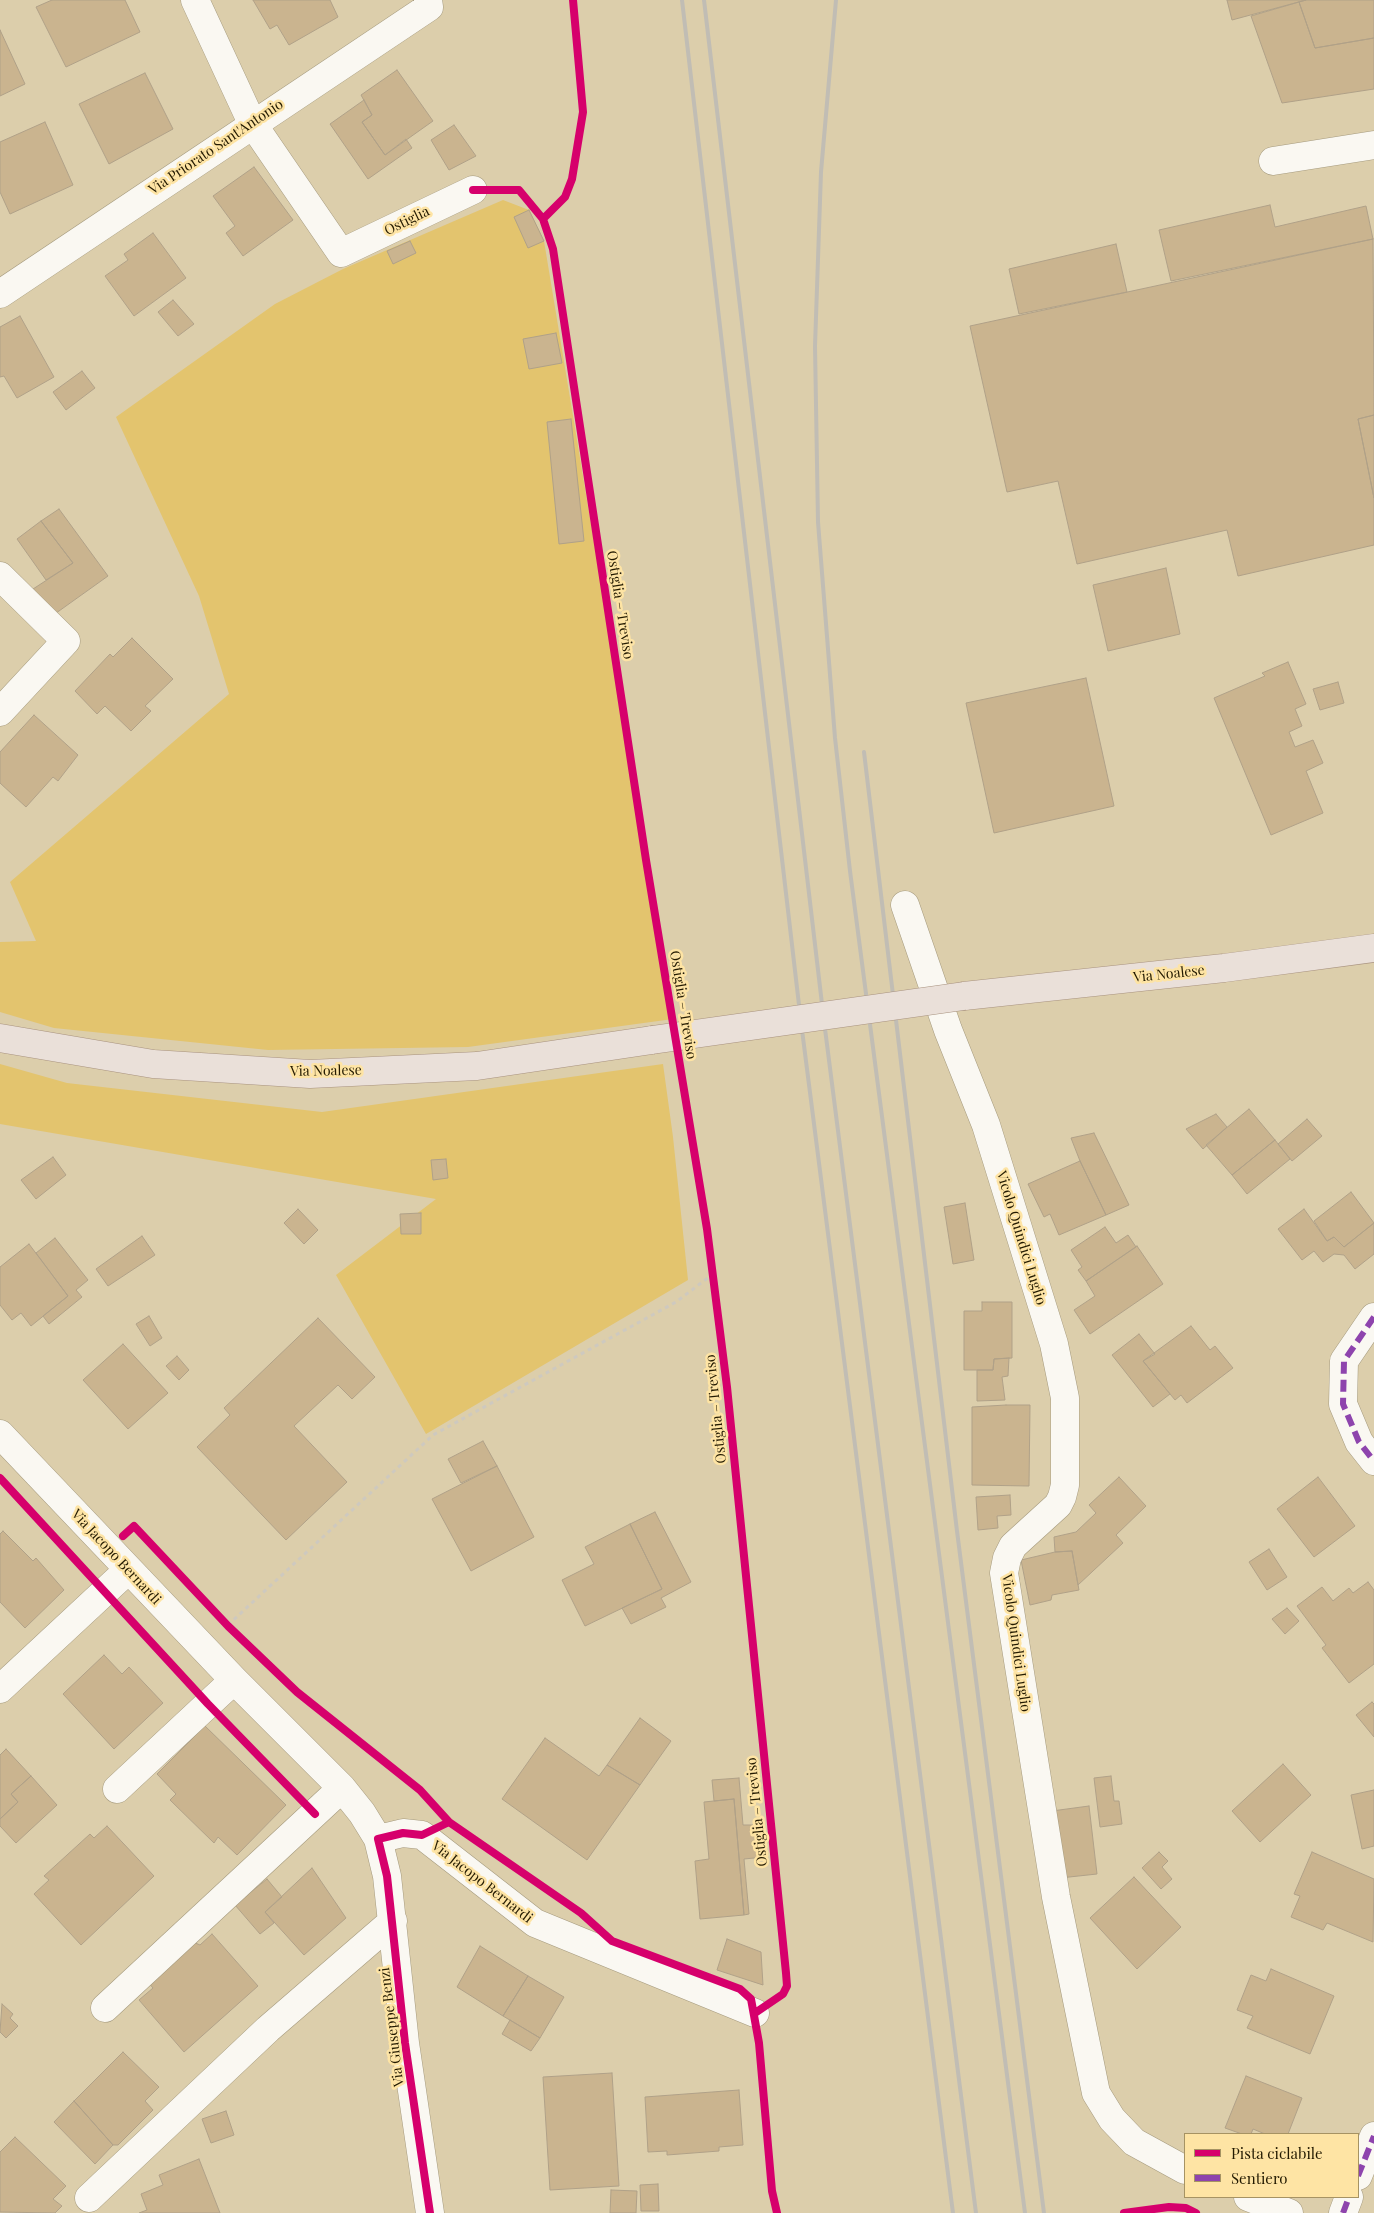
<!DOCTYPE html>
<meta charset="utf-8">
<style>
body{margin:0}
#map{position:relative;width:1374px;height:2213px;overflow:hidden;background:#dcceab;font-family:"Playfair Display",serif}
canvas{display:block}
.legend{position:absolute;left:1184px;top:2133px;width:175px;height:65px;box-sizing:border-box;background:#fee4a4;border:1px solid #a69363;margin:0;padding:6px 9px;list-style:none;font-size:15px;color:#231a01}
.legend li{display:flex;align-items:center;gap:10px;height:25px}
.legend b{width:25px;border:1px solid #a69363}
</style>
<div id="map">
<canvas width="1374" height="2213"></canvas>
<ul class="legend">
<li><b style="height:6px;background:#d6006c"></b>Pista ciclabile</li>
<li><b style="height:6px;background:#8e44ad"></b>Sentiero</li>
</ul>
</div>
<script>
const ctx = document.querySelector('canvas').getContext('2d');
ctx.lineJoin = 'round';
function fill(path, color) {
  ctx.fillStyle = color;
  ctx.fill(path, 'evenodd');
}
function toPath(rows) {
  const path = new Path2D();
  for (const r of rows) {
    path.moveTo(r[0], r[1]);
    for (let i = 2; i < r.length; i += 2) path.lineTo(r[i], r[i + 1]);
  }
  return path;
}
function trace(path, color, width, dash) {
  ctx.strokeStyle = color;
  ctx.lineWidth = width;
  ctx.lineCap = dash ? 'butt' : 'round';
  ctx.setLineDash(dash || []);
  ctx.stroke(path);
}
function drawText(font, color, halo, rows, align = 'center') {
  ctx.font = font + ' "Playfair Display",serif';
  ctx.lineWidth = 5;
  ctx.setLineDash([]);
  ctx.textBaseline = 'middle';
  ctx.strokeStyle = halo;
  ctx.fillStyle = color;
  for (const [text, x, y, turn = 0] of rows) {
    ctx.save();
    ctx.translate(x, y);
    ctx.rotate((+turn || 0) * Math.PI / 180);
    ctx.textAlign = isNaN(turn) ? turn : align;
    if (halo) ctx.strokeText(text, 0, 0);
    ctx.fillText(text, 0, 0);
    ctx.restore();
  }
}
const green = toPath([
 [503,200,529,210,544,241,673,1019,468,1047,268,1050,54,1028,0,1012,0,942,36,941,10,882,229,694,199,596,116,417,275,304,343,269],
 [0,1064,67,1083,322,1112,663,1064,673,1137,688,1280,426,1434,336,1275,436,1199,0,1124]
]);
const building = toPath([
 [52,0,125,0,140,32,66,67,36,7,52,0],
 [253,0,330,0,338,17,289,45,277,25,270,29,253,0],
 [1227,0,1306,0,1232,20,1227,0],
 [1306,0,1374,0,1374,38,1315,48,1299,2,1306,0],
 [1299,2,1315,48,1374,38,1374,89,1282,103,1251,16,1299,2],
 [0,30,25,84,0,96,0,30],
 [397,70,433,121,385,155,362,122,372,115,361,95,397,70],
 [145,73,173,129,109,164,79,104,145,73],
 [364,100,372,115,362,122,385,155,406,139,412,148,368,179,330,124,364,100],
 [45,122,73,185,10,214,0,192,0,142,45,122],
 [454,125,476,156,449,170,431,140,454,125],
 [254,167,293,220,243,256,226,233,235,226,213,196,254,167],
 [1270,205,1275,227,1366,206,1373,239,1171,281,1159,230,1270,205],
 [529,210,544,241,528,248,514,217,529,210],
 [153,233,186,278,134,316,105,276,128,260,124,254,153,233],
 [1373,239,1374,415,1358,419,1374,498,1374,545,1238,576,1227,530,1077,564,1058,481,1007,492,970,326,1373,239],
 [410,241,416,253,393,264,387,251,410,241],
 [1116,244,1127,292,1019,314,1009,269,1116,244],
 [173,300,194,324,178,336,158,312,173,300],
 [20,316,54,377,17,398,4,376,0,377,0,327,20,316],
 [556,333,562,363,529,369,523,339,556,333],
 [82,371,95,388,66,410,53,392,82,371],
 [1374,415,1374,498,1358,419,1374,415],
 [571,419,584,541,559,544,547,422,571,419],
 [59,509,108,576,52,616,33,589,73,563,41,521,59,509],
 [41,521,73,563,46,580,17,539,41,521],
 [1166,568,1180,634,1108,651,1093,585,1166,568],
 [132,638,173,679,145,706,151,711,131,731,105,706,97,714,75,691,110,654,113,657,132,638],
 [1288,662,1306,704,1295,709,1302,726,1289,732,1295,747,1313,740,1323,763,1306,771,1323,813,1271,835,1214,698,1265,676,1262,673,1288,662],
 [1086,678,1114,806,994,833,966,703,1086,678],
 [1338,682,1344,703,1320,710,1313,689,1338,682],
 [34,715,78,755,58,781,53,777,26,807,0,783,0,752,34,715],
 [1249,1109,1275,1140,1232,1175,1206,1145,1249,1109],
 [1216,1114,1227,1127,1203,1149,1186,1129,1216,1114],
 [1307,1119,1322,1136,1292,1161,1278,1144,1307,1119],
 [1094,1133,1129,1205,1106,1215,1080,1161,1071,1138,1094,1133],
 [1275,1140,1290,1159,1247,1194,1232,1175,1275,1140],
 [53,1157,66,1175,36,1199,21,1180,53,1157],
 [446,1159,448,1178,433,1180,431,1160,446,1159],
 [1080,1161,1106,1215,1059,1235,1050,1214,1044,1217,1028,1184,1080,1161],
 [1351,1192,1374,1223,1344,1247,1334,1237,1327,1241,1314,1221,1351,1192],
 [965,1203,974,1260,953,1264,944,1207,965,1203],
 [298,1209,318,1230,304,1244,284,1223,298,1209],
 [1304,1209,1327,1241,1334,1237,1344,1247,1374,1223,1374,1254,1355,1269,1344,1255,1334,1254,1323,1262,1314,1251,1302,1260,1278,1229,1304,1209],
 [421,1213,421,1234,401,1234,400,1214,421,1213],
 [1105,1227,1116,1243,1128,1235,1136,1247,1086,1281,1078,1270,1082,1267,1071,1250,1105,1227],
 [142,1236,155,1255,108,1286,96,1269,142,1236],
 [55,1238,88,1280,76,1290,82,1297,49,1324,43,1316,68,1296,36,1253,55,1238],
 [29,1244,68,1296,31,1326,21,1313,12,1320,0,1305,0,1267,29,1244],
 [1137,1246,1163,1284,1090,1334,1074,1310,1095,1296,1086,1281,1137,1246],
 [982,1302,1012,1302,1012,1358,994,1359,993,1370,964,1370,964,1311,982,1311,982,1302],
 [149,1316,162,1338,150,1346,136,1324,149,1316],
 [318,1318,375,1377,352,1399,338,1385,294,1426,347,1482,286,1540,197,1447,230,1415,224,1408,318,1318],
 [1191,1326,1210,1350,1215,1346,1233,1368,1187,1403,1181,1395,1175,1400,1143,1361,1191,1326],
 [1139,1334,1155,1354,1143,1361,1170,1394,1153,1407,1112,1355,1139,1334],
 [123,1344,168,1393,128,1429,83,1380,123,1344],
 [177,1356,189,1370,179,1380,166,1366,177,1356],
 [1009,1358,1008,1376,1002,1377,1005,1400,977,1401,977,1370,993,1370,994,1359,1009,1358],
 [1006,1405,1030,1405,1029,1486,972,1485,972,1407,1006,1405],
 [483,1441,497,1466,461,1483,448,1459,483,1441],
 [497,1466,534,1537,471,1571,432,1499,497,1466],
 [1119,1477,1146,1506,1116,1535,1123,1543,1078,1585,1072,1551,1055,1552,1054,1537,1076,1532,1096,1513,1089,1505,1119,1477],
 [1318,1477,1355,1526,1314,1557,1277,1509,1318,1477],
 [1010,1495,1011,1515,997,1516,998,1528,978,1530,976,1497,1010,1495],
 [655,1512,691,1582,661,1598,666,1607,631,1624,622,1608,662,1589,630,1524,655,1512],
 [630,1524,662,1589,585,1626,562,1580,594,1564,585,1547,630,1524],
 [3,1531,33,1561,36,1558,64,1590,25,1628,0,1602,0,1534,3,1531],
 [1269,1549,1287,1577,1267,1590,1249,1562,1269,1549],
 [1072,1551,1079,1590,1052,1595,1051,1600,1030,1605,1021,1560,1055,1552,1072,1551],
 [1368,1582,1374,1590,1374,1664,1349,1683,1322,1648,1326,1645,1297,1606,1322,1587,1333,1601,1349,1588,1353,1593,1368,1582],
 [1287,1608,1299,1621,1285,1634,1272,1619,1287,1608],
 [104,1655,122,1674,129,1667,163,1703,114,1749,63,1694,104,1655],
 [1372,1702,1374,1704,1374,1737,1356,1715,1372,1702],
 [640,1718,671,1741,640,1785,607,1765,640,1718],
 [205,1726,286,1805,237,1855,218,1837,214,1843,170,1800,176,1794,157,1774,205,1726],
 [545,1738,599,1776,607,1765,640,1785,587,1860,502,1799,545,1738],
 [6,1749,31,1776,11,1794,18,1802,0,1819,0,1755,6,1749],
 [1283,1764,1311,1795,1260,1842,1232,1811,1283,1764],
 [31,1776,57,1805,16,1843,0,1826,0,1819,18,1802,11,1794,31,1776],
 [1111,1776,1114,1801,1119,1801,1122,1824,1100,1827,1094,1778,1111,1776],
 [739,1778,743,1825,762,1825,765,1857,744,1859,749,1914,744,1915,734,1799,714,1801,712,1780,739,1778],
 [1374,1790,1374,1846,1362,1849,1351,1795,1374,1790],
 [734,1799,744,1915,700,1919,695,1861,709,1859,704,1802,734,1799],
 [1089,1806,1097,1874,1060,1878,1052,1811,1089,1806],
 [107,1826,154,1876,81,1945,34,1894,49,1880,44,1876,90,1834,94,1838,107,1826],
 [1159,1852,1168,1861,1162,1867,1172,1879,1161,1889,1142,1868,1159,1852],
 [1312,1852,1374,1879,1373,1942,1327,1923,1323,1930,1291,1917,1300,1896,1294,1894,1312,1852],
 [312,1868,346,1918,304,1955,265,1912,312,1868],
 [1134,1877,1181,1927,1137,1969,1090,1918,1134,1877],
 [267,1879,282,1897,265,1912,274,1923,260,1934,235,1905,267,1879],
 [212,1934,258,1986,184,2052,139,2000,153,1988,148,1982,193,1942,200,1945,212,1934],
 [727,1939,761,1952,763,1985,717,1970,727,1939],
 [480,1946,528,1976,503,2016,457,1987,480,1946],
 [1271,1969,1334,1996,1310,2054,1247,2028,1253,2016,1237,2010,1251,1975,1266,1981,1271,1969],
 [528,1976,564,1997,540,2038,503,2016,528,1976],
 [2,2004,13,2014,10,2018,18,2026,6,2038,0,2032,2,2004],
 [510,2020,540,2038,531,2051,502,2034,510,2020],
 [123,2052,159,2087,145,2101,153,2110,118,2145,113,2145,74,2101,123,2052],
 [612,2073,619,2186,550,2190,543,2077,612,2073],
 [1246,2076,1302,2098,1288,2134,1265,2134,1253,2129,1251,2134,1242,2134,1225,2128,1246,2076],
 [739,2090,743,2145,719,2147,719,2151,667,2155,667,2151,648,2152,645,2097,739,2090],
 [74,2101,113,2145,95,2164,54,2122,74,2101],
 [226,2111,234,2135,211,2143,202,2119,226,2111],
 [15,2137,66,2186,53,2199,62,2206,55,2213,0,2212,0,2152,15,2137],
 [199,2159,220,2213,139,2213,147,2210,141,2194,163,2185,159,2175,199,2159],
 [658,2184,659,2211,641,2211,640,2185,658,2184],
 [611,2190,637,2191,636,2213,610,2213,611,2190]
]);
const path = toPath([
 [228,1625,433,1435,676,1302,713,1274],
 [759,2047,772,2191,777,2213],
 [1124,2213,1169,2207,1186,2208,1196,2213]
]);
const minor = toPath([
 [195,0,252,123,341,253,473,190],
 [1273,161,1374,145],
 [0,294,429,7,428,0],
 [0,576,66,641,0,712],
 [905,905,948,1030,986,1125,1054,1344,1065,1398,1065,1485,1062,1497,1058,1505,1013,1546,1007,1558,1004,1573,1056,1897,1096,2093,1112,2119,1134,2142,1185,2170],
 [1374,1317,1344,1361,1343,1404,1359,1442,1374,1461],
 [0,1434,234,1680,342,1788,362,1813,378,1839,387,1876,405,2043,430,2213],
 [0,1689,128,1570],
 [117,1789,234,1680],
 [378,1839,403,1833,422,1835,535,1923,755,2013],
 [105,2008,342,1788],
 [1358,2176,1374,2136],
 [1248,2197,1289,2213],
 [89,2198,268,2029,393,1921],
 [1343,2213,1349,2197]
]);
const major = toPath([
 [964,996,1224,968,1374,948],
 [0,1038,153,1064,310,1074,477,1066,652,1040]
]);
const rail = toPath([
 [682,0,801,1022,953,2213],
 [704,0,824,1021,976,2213],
 [836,0,821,172,815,346,818,522,835,738,850,871,1025,2213],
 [864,752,957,1531,1044,2213]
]);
const majorBridge = toPath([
 [652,1040,964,996]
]);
const quiet = toPath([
 [1374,1317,1344,1361,1343,1404,1359,1442,1374,1461],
 [1358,2176,1374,2136],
 [1343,2213,1349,2197]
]);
const cycleway = toPath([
 [473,190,519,190,543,219,553,249,646,860,707,1229,727,1387,786,1973,787,1986,783,1994,755,2013],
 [543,219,565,197,572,179,583,112,573,0],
 [0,1478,208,1704,315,1814],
 [123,1536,134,1526,228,1626,297,1692,420,1790,449,1822],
 [430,2213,405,2043,387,1876,378,1839,403,1833,422,1835,449,1822,581,1913,612,1941,740,1989,751,1999,759,2043,772,2191,777,2213],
 [1124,2213,1169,2207,1186,2208,1196,2213]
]);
const streetNames = [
 ["Via Priorato Sant'Antonio",216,147,-34],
 ["Ostiglia",407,221,-26],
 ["Ostiglia – Treviso",620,605,81],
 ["Via Noalese",1169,974,-6],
 ["Ostiglia – Treviso",683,1005,81],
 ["Via Noalese",326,1071,-1],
 ["Vicolo Quindici Luglio",1021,1238,73],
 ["Ostiglia – Treviso",716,1409,-96],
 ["Via Jacopo Bernardi",116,1557,47],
 ["Vicolo Quindici Luglio",1016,1643,82],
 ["Ostiglia – Treviso",757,1812,-96],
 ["Via Jacopo Bernardi",482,1882,38],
 ["Via Giuseppe Benzi",392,2027,-97]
];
fill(green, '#e3c46e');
fill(building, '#cab48f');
trace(building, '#b0a188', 1);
trace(minor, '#a59a7e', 29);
trace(major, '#a8927f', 29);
trace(path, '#cec9bf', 3, [4, 4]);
trace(minor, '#faf8f2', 28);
trace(major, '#eae0d9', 28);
trace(rail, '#c1bdb4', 4);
trace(majorBridge, '#a8927f', 29, []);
trace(majorBridge, '#eae0d9', 28);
trace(quiet, '#8e44ad', 6, [12, 6]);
trace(cycleway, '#d6006c', 8);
drawText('14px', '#231a01', '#fee4a4', streetNames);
</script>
